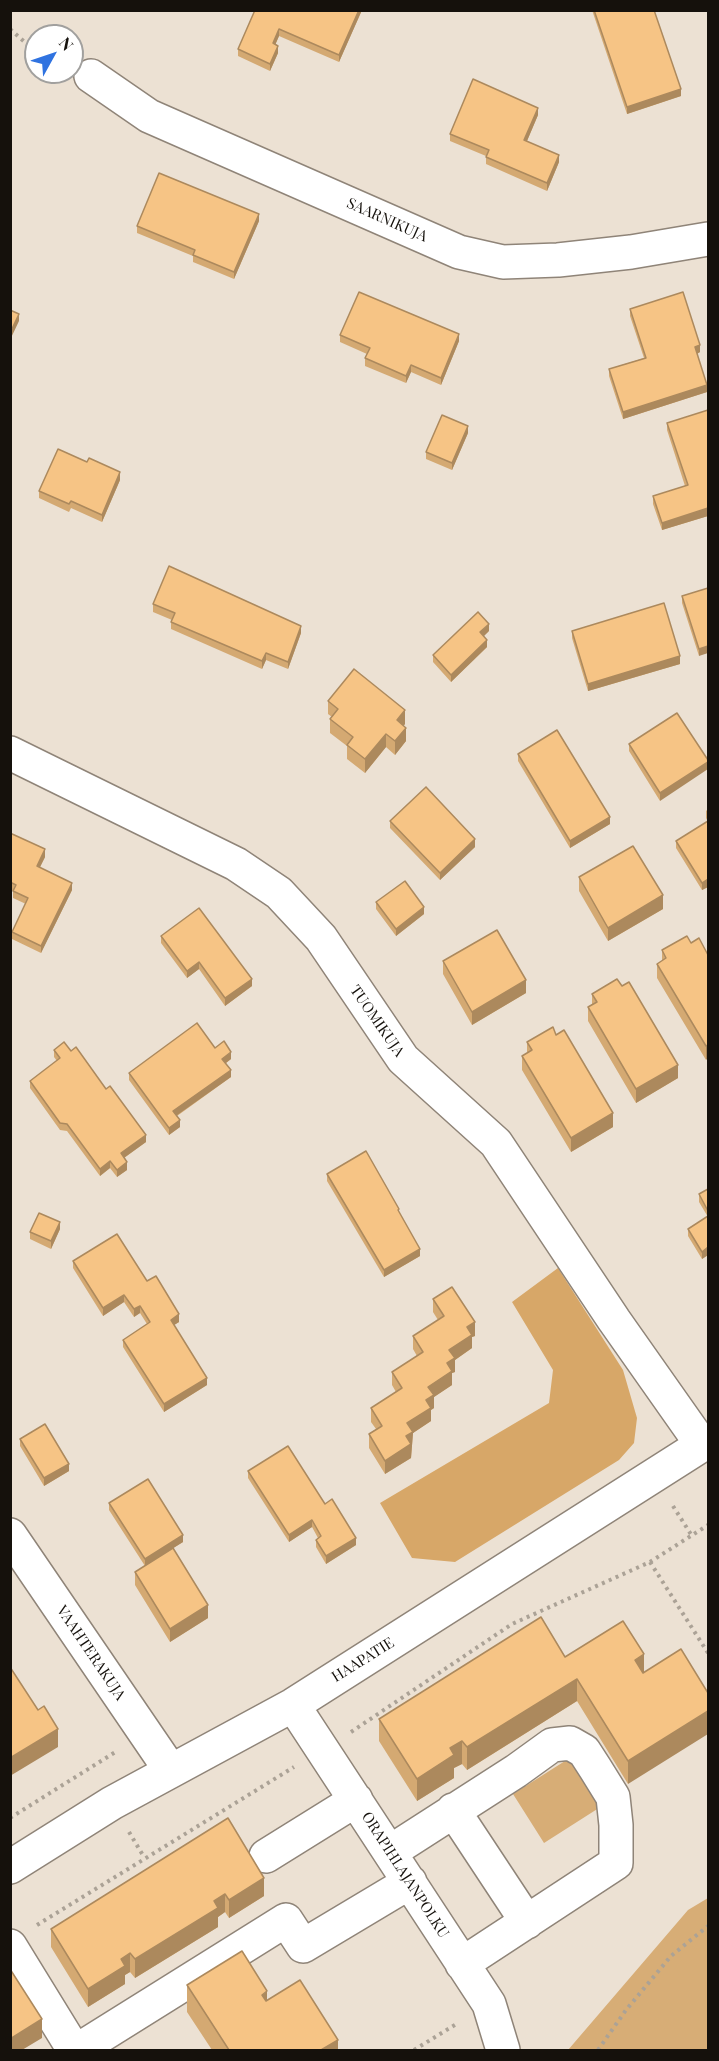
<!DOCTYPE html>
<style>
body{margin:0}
#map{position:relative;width:719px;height:2061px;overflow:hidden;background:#ece1d3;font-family:"Playfair Display",serif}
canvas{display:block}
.frame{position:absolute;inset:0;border:12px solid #15110c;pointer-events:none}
.north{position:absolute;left:24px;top:24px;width:60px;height:60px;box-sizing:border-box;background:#fff;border:2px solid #a1a09e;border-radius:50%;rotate:50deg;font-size:16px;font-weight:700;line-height:24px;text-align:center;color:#15110c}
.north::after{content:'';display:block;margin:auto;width:21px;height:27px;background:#3073e0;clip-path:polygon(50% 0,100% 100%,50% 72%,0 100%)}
</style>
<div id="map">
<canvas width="719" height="2061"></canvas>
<div class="frame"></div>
<div class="north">N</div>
</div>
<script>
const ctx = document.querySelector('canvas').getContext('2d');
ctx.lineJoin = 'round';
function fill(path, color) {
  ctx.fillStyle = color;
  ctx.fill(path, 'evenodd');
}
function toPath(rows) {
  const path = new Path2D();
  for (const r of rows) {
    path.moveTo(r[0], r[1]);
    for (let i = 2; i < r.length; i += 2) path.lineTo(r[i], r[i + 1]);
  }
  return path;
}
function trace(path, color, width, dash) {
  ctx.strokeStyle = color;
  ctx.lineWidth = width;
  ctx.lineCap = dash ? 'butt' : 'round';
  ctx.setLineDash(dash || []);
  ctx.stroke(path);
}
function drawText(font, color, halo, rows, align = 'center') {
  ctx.font = font + ' "Playfair Display",serif';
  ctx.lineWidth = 6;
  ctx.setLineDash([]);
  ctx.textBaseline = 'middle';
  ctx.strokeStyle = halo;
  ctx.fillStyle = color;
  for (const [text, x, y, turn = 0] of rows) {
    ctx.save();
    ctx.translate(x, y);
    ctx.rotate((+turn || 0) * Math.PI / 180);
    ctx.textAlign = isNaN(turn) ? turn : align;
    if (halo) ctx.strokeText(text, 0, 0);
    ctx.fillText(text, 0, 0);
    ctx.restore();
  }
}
const green = toPath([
 [576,1754,602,1806,544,1843,513,1794],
 [708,1898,708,2050,568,2050,688,1910]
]);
const forest = toPath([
 [558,1268,623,1370,637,1418,634,1443,619,1460,455,1562,412,1558,380,1503,549,1403,553,1370,512,1302]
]);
const path = toPath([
 [10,29,36,52],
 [673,1506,692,1536],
 [650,1562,708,1653],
 [351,1732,512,1624,650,1562,708,1525],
 [10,1818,117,1751],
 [129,1832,144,1857],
 [37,1925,294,1767],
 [414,2050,458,2023],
 [598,2050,626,2010,671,1956,708,1926]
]);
const minor = toPath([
 [91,76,149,116,459,252,503,262,558,260,631,252,708,239],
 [10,753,236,864,279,893,321,938,403,1059,496,1143,614,1320,702,1445],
 [10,1535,171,1771],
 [293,1705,489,2004,503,2050],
 [453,1810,527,1922],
 [390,1852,516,1771,552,1745,570,1743,584,1751,595,1768,613,1797,616,1825,616,1863,462,1964],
 [266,1856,356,1800],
 [10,1867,112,1803,293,1705,708,1441],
 [10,1946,74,2050],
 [78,2050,286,1920,303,1946,410,1882]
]);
const wall = toPath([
 [255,10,362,10,339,62,279,36,275,45,278,53,270,71,238,56,238,49],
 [592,10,654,10,681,96,627,114],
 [538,115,527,141,559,162,547,191,486,164,486,156,450,141,450,134],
 [259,221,234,279,193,262,193,256,137,233,137,226],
 [630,309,700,352,697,354,707,392,623,419,609,376,609,369,644,358,630,316],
 [340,335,459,341,441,385,411,372,406,383,365,366,365,358,367,354,340,342],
 [667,423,708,516,662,530,653,504,653,496,685,486,667,430],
 [468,433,452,470,426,459,426,452],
 [120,480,102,522,71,508,69,512,39,498,39,491],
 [708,588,699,656,682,603,682,596],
 [153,604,301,633,288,669,266,660,262,669,171,629,171,622,172,620,153,612],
 [489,631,483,636,487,647,451,682,433,662,433,655],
 [572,631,680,664,588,691,572,638],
 [328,701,405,724,404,725,406,741,395,755,386,747,365,773,347,759,347,746,330,733,330,719,332,717,328,714],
 [677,713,660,801,629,751,629,744],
 [518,754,610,824,570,848,518,761],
 [708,809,708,887,702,890,676,848,676,841,708,822,706,818,706,811],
 [390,821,475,847,440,880,390,828],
 [10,833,45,857,40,867,72,890,41,953,12,939,12,932,26,904,13,898,13,891,10,890],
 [579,877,663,909,608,941,579,891],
 [376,902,424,914,396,936,376,909],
 [161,936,252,986,225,1006,199,969,187,978,161,943],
 [691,943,708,955,706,1060,657,978,657,964,662,961,662,950],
 [443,961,526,993,472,1025,443,974],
 [622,986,678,1078,636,1103,588,1021,588,1007,592,1004,592,994],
 [527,1042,613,1127,571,1152,522,1070,522,1056,527,1053],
 [215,1048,231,1059,226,1063,231,1077,177,1116,180,1127,169,1135,129,1080,129,1073],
 [54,1050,71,1051,106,1089,146,1142,124,1158,127,1170,117,1177,110,1168,100,1176,67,1131,60,1130,30,1088,30,1081,57,1061,54,1057],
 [327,1174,420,1256,384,1277,327,1181],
 [708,1189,708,1255,702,1259,688,1236,688,1229,708,1217,699,1202,699,1194],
 [60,1229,51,1249,30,1239,30,1232],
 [73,1261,147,1281,179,1322,174,1325,207,1385,164,1412,123,1347,123,1340,147,1324,140,1313,134,1317,124,1302,103,1316,73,1268],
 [433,1299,475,1336,472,1337,472,1348,455,1360,455,1372,452,1373,452,1385,434,1397,434,1408,431,1410,431,1421,413,1433,411,1458,385,1474,369,1448,369,1434,376,1429,371,1422,371,1408,396,1392,392,1385,392,1372,417,1356,413,1349,413,1336,438,1320,433,1312],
 [20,1439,69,1471,44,1486,20,1446],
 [248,1471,325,1504,356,1545,326,1564,316,1547,316,1540,318,1538,312,1527,289,1542,248,1478],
 [109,1503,183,1542,173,1548,208,1618,170,1642,135,1585,135,1572,145,1566,109,1510],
 [644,1654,628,1784,577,1701,467,1770,462,1764,454,1768,454,1778,417,1801,379,1741,379,1719,565,1657],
 [228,1818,264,1896,229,1918,225,1912,218,1917,218,1927,135,1978,130,1972,125,1975,125,1984,88,2007,51,1947,51,1929],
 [187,1985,267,2000,338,2050,212,2050,187,2012]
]);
const shadedWall = toPath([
 [359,10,362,10,339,62,339,55],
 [279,29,279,36,273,50,273,43],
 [278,46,278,53,270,71,270,64],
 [681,89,681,96,627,114,627,107],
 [538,108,538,115,524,148,524,140],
 [559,155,559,162,547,191,547,183],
 [259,214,259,221,234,279,234,272],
 [19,314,19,321,10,340,10,333],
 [459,334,459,341,441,385,441,378],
 [700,345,700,352,695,355,695,347],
 [411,365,411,372,406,383,406,376],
 [707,385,707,392,623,419,623,412],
 [468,426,468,433,452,470,452,463],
 [120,472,120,480,102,522,102,515],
 [708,508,708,516,662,530,662,523],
 [489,624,489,631,480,640,480,632],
 [301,626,301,633,288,669,288,662],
 [487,640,487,647,451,682,451,675],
 [708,646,708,653,699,656,699,649],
 [266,653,266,660,262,669,262,661],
 [680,656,680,664,588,691,588,684],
 [405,710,405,724,397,733,397,720],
 [406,728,406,741,395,755,395,741],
 [386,734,386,747,365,773,365,759],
 [708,762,708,769,660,801,660,793],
 [610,817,610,824,570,848,570,841],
 [475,839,475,847,440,880,440,873],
 [45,849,45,857,37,873,37,866],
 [708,879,708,887,702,890,702,883],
 [72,883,72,890,41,953,41,946],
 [663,895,663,909,608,941,608,928],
 [424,907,424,914,396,936,396,929],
 [199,962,199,969,187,978,187,971],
 [252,979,252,986,225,1006,225,998],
 [526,980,526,993,472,1025,472,1012],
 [708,1045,708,1058,706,1060,706,1046],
 [231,1052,231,1059,222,1066,222,1059],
 [678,1065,678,1078,636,1103,636,1089],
 [231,1070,231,1077,173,1118,173,1111],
 [613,1113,613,1127,571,1152,571,1138],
 [180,1120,180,1127,169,1135,169,1128],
 [146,1135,146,1142,121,1160,121,1153],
 [110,1161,110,1168,100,1176,100,1169],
 [127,1162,127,1170,117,1177,117,1170],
 [60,1222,60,1229,51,1249,51,1241],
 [708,1247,708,1255,702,1259,702,1252],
 [420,1249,420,1256,384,1277,384,1270],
 [124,1295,124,1302,103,1316,103,1308],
 [140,1306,140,1313,134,1317,134,1309],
 [179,1314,179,1322,171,1327,171,1320],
 [475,1322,475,1336,472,1337,472,1348,455,1360,455,1372,452,1373,452,1385,434,1397,434,1408,431,1410,431,1421,413,1433,411,1458,385,1474,385,1461,406,1436,407,1423,426,1400,428,1387,447,1363,449,1350,467,1327],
 [207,1378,207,1385,164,1412,164,1404],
 [69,1464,69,1471,44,1486,44,1478],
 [312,1520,312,1527,289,1542,289,1535],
 [183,1535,183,1542,145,1566,145,1559],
 [356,1538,356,1545,326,1564,326,1556],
 [208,1605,208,1618,170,1642,170,1629],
 [644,1654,644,1677,635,1660],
 [577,1679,577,1701,467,1770,467,1747],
 [708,1711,708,1734,628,1784,628,1761],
 [58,1729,58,1747,10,1776,10,1758],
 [462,1741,462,1764,454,1768,454,1778,417,1801,417,1779,450,1748],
 [264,1878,264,1896,229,1918,229,1900],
 [225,1894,225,1912,218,1917,218,1927,135,1978,135,1959,214,1901],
 [130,1953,130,1972,125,1975,125,1984,88,2007,88,1989,121,1959],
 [267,1991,267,2018,262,1995],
 [42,2019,42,2038,22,2050,10,2050,10,2039],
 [338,2040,338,2050,321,2050]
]);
const building = toPath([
 [255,10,359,10,339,55,279,29,273,43,278,46,270,64,238,49,255,10],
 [594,10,654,10,681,89,627,107,594,10],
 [473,79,538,108,524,140,559,155,547,183,486,157,489,150,450,134,473,79],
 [159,173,259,214,234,272,193,255,195,250,137,226,159,173],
 [359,292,459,334,441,378,411,365,406,376,365,358,370,348,340,335,359,292],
 [683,292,700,345,695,347,707,385,623,412,609,369,646,358,630,309,683,292],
 [10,310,19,314,10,333,10,310],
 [708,410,708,508,662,523,653,496,688,485,667,423,708,410],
 [442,415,468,426,452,463,426,452,442,415],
 [58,449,87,462,89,458,120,472,102,515,71,501,69,504,39,491,58,449],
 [169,566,301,626,288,662,266,653,262,661,171,622,175,613,153,604,169,566],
 [708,588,708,646,699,649,682,596,708,588],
 [664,603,680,656,588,684,572,631,664,603],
 [478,612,489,624,480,632,487,640,451,675,433,655,478,612],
 [354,669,405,710,397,720,406,728,395,741,386,734,365,759,347,745,353,737,330,719,338,709,328,701,354,669],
 [677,713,708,760,708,762,660,793,629,744,677,713],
 [557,730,610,817,570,841,518,754,557,730],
 [426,787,475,839,440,873,390,821,426,787],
 [708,821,708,879,702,883,676,841,708,821],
 [10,833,45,849,37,866,72,883,41,946,12,932,28,898,13,891,16,885,10,882,10,833],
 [633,846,663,895,608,928,579,877,633,846],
 [405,881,424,907,396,929,376,902,405,881],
 [199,908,252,979,225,998,199,962,187,971,161,936,199,908],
 [497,930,526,980,472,1012,443,961,497,930],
 [687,936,691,943,699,938,708,955,708,1045,706,1046,657,964,666,958,662,950,687,936],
 [617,979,622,986,629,982,678,1065,636,1089,588,1007,597,1002,592,994,617,979],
 [197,1023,215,1048,224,1041,231,1052,222,1059,231,1070,173,1111,180,1120,169,1128,129,1073,197,1023],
 [553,1027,556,1035,564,1030,613,1113,571,1138,522,1056,532,1050,527,1042,553,1027],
 [64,1042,71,1051,76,1047,106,1089,110,1086,146,1135,121,1153,127,1162,117,1170,110,1161,100,1169,67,1124,60,1123,30,1081,60,1058,54,1050,64,1042],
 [366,1151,399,1209,398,1210,420,1249,384,1270,327,1174,366,1151],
 [708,1189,708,1211,699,1194,708,1189],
 [39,1213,60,1222,51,1241,30,1232,39,1213],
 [708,1216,708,1247,702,1252,688,1229,708,1216],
 [117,1234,147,1281,156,1276,179,1314,171,1320,207,1378,164,1404,123,1340,150,1322,140,1306,134,1309,124,1295,103,1308,73,1261,117,1234],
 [452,1287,475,1322,467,1327,472,1335,449,1350,455,1358,447,1363,452,1371,428,1387,434,1395,426,1400,431,1408,407,1423,413,1432,406,1436,411,1444,385,1461,369,1434,382,1426,371,1408,402,1388,392,1372,423,1352,413,1336,444,1316,433,1299,452,1287],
 [45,1424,69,1464,44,1478,20,1439,45,1424],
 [288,1446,325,1504,332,1499,356,1538,326,1556,316,1540,321,1536,312,1520,289,1535,248,1471,288,1446],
 [148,1479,183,1535,145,1559,109,1503,148,1479],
 [173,1548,208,1605,170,1629,135,1572,173,1548],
 [541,1617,565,1657,623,1621,644,1654,635,1660,643,1673,681,1649,708,1693,708,1711,628,1761,577,1679,467,1747,462,1741,450,1748,454,1755,417,1779,379,1719,541,1617],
 [10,1667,38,1710,44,1706,58,1729,10,1758,10,1667],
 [228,1818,264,1878,229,1900,225,1894,214,1901,218,1908,135,1959,130,1953,121,1959,125,1966,88,1989,51,1929,228,1818],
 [242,1951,267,1991,262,1995,266,2001,300,1980,338,2040,321,2050,229,2050,187,1985,242,1951],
 [10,1969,42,2019,10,2039,10,1969]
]);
const streetNames = [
 ["SAARNIKUJA",387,220,24],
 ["TUOMIKUJA",377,1021,55],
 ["VAAHTERAKUJA",91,1653,56],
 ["HAAPATIE",363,1660,-32],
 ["ORAPIHLAJANPOLKU",405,1875,57]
];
fill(green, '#d7ad76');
fill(forest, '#d7a768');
trace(minor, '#8f8478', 36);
trace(path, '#aba296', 4, [3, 4.5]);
trace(minor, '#fff', 33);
fill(wall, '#d4a972');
fill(shadedWall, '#ac895d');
fill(building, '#f6c485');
trace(building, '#ac895d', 1.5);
drawText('15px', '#15110c', '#fff', streetNames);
</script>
